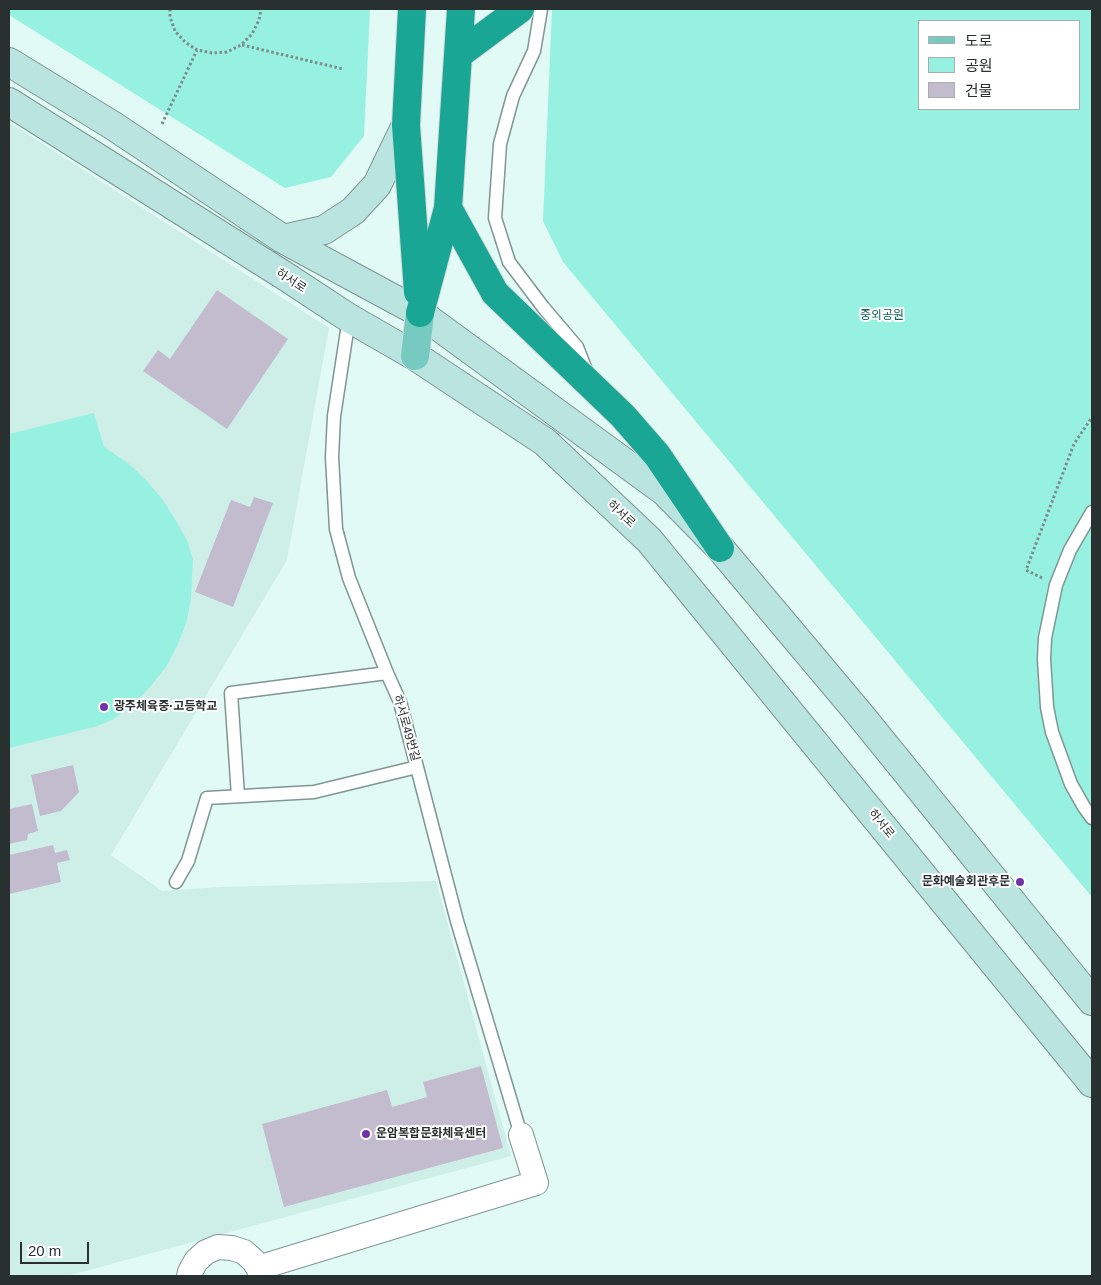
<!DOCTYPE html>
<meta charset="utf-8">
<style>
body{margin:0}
#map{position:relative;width:1101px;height:1285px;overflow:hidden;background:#e1faf5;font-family:Helvetica,"Noto Sans KR",sans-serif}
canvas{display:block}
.frame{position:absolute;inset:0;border:10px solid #28312f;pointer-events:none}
.legend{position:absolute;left:918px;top:20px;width:162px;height:90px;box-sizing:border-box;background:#fff;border:1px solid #a9adac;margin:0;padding:6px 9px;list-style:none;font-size:15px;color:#28312f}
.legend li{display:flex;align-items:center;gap:10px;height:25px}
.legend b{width:25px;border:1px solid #a9adac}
.scale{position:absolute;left:20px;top:1242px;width:69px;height:22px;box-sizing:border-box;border:2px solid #28312f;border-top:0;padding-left:6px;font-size:15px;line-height:18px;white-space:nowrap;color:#28312f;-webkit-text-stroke:4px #fff;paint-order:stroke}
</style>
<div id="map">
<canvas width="1101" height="1285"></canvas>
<div class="frame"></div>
<ul class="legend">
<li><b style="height:6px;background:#76cabf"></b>도로</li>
<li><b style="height:14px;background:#97f1e1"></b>공원</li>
<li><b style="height:14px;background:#c3bcce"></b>건물</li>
</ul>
<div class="scale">20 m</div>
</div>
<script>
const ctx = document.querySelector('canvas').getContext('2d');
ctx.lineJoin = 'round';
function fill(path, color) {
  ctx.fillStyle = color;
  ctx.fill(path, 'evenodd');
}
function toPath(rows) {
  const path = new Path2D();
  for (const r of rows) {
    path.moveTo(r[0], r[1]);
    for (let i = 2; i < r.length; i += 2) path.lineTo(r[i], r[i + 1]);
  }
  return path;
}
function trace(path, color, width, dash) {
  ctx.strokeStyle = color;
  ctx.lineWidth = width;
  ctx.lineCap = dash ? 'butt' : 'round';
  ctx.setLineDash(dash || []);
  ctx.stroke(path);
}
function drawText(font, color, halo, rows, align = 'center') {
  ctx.font = font + ' Helvetica,"Noto Sans KR",sans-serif';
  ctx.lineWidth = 4;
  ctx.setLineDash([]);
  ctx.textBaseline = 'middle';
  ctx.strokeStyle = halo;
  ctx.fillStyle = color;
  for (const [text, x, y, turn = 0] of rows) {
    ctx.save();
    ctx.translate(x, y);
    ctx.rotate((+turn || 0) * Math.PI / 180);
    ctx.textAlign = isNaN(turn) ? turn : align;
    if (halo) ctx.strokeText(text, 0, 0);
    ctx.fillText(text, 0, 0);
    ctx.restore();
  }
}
const built = toPath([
 [9,122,329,328,287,560,111,855,162,891,220,887,436,881,511,1156,67,1276,9,1276]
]);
const green = toPath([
 [9,9,370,9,364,136,331,177,285,188,9,15],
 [552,9,1092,9,1092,897,563,262,543,221],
 [920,21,1080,21,1080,109,920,109],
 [94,413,104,447,128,463,146,480,163,500,175,519,187,540,193,560,191,599,186,624,177,646,166,667,150,687,131,707,112,720,94,727,9,748,9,434]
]);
const building = toPath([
 [217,290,288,339,227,429,143,371,158,350,170,359],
 [254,497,273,503,233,607,195,592,231,500,250,507],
 [73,765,79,792,61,811,40,816,31,775],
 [32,804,38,831,28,834,27,840,9,844,9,809],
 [53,845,55,853,67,850,70,860,57,863,61,882,9,894,9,855],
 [481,1066,503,1148,284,1207,262,1124,387,1090,392,1107,427,1097,423,1082]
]);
const path = toPath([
 [170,9,170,17,175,31,185,42,197,50,212,53,227,52,241,45,252,34,259,20,261,9],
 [242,45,343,69],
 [162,124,197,50],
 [1042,578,1026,570,1074,444,1092,417]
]);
const lane = toPath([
 [541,9,534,51,513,96,500,144,495,218,509,262,543,307,577,347,586,370],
 [349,318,334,416,332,457,336,529,349,578,387,673,400,702,457,921,521,1135],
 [1092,512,1070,550,1056,585,1045,638,1044,659,1047,707,1052,732,1071,784,1084,807,1092,818],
 [238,796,231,693,387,673],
 [176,882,188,861,207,798,314,792,417,767]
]);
const street = toPath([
 [258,1268,536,1183,521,1135],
 [189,1276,190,1272,196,1261,206,1252,218,1247,232,1248,244,1252,254,1261,261,1273,261,1276]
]);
const secondary = toPath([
 [9,62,112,125,283,239,420,313,665,492,720,548,862,717,1092,1001],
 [9,102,285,276,349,318,415,356,545,442,649,540,1092,1083],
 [283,239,324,230,353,211,377,185,406,125]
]);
const primary = toPath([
 [415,356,420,313]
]);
const highway = toPath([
 [412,9,406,125,418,292],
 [458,55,520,9],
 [448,208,495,293,623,416,657,455,720,548],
 [420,313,448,208,461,9]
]);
const markers = [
 [104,707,5,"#7133a8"],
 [1020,882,5,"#7133a8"],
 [366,1134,5,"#7133a8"]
];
const streetNames = [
 ["하서로",291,281,33],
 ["하서로",621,514,43],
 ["하서로49번길",406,728,74],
 ["하서로",881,824,51]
];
const parkNames = [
 ["중외공원",882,316]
];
const poiNames = [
 ["광주체육중·고등학교",114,707],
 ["문화예술회관후문",1010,882,"right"],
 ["운암복합문화체육센터",376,1134]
];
fill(built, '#ceefe8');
fill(green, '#97f1e1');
fill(building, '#c3bcce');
trace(lane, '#7f9691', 15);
trace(street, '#7f9691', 26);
trace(secondary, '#7f9691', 30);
trace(primary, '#d8dada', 30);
trace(highway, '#d8dada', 30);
trace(path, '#7d8e8a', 3, [2.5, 2.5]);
trace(lane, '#fff', 12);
trace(street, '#fff', 24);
trace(secondary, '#bae4df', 28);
trace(primary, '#76cabf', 28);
trace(highway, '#1aa695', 28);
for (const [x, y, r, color] of markers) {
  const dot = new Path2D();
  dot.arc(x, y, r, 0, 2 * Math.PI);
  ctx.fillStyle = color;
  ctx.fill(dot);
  trace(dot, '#fff', 2);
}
drawText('12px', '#28312f', '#fff', streetNames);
drawText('12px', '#0f6358', '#fff', parkNames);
drawText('bold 12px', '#28312f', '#fff', poiNames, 'left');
</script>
